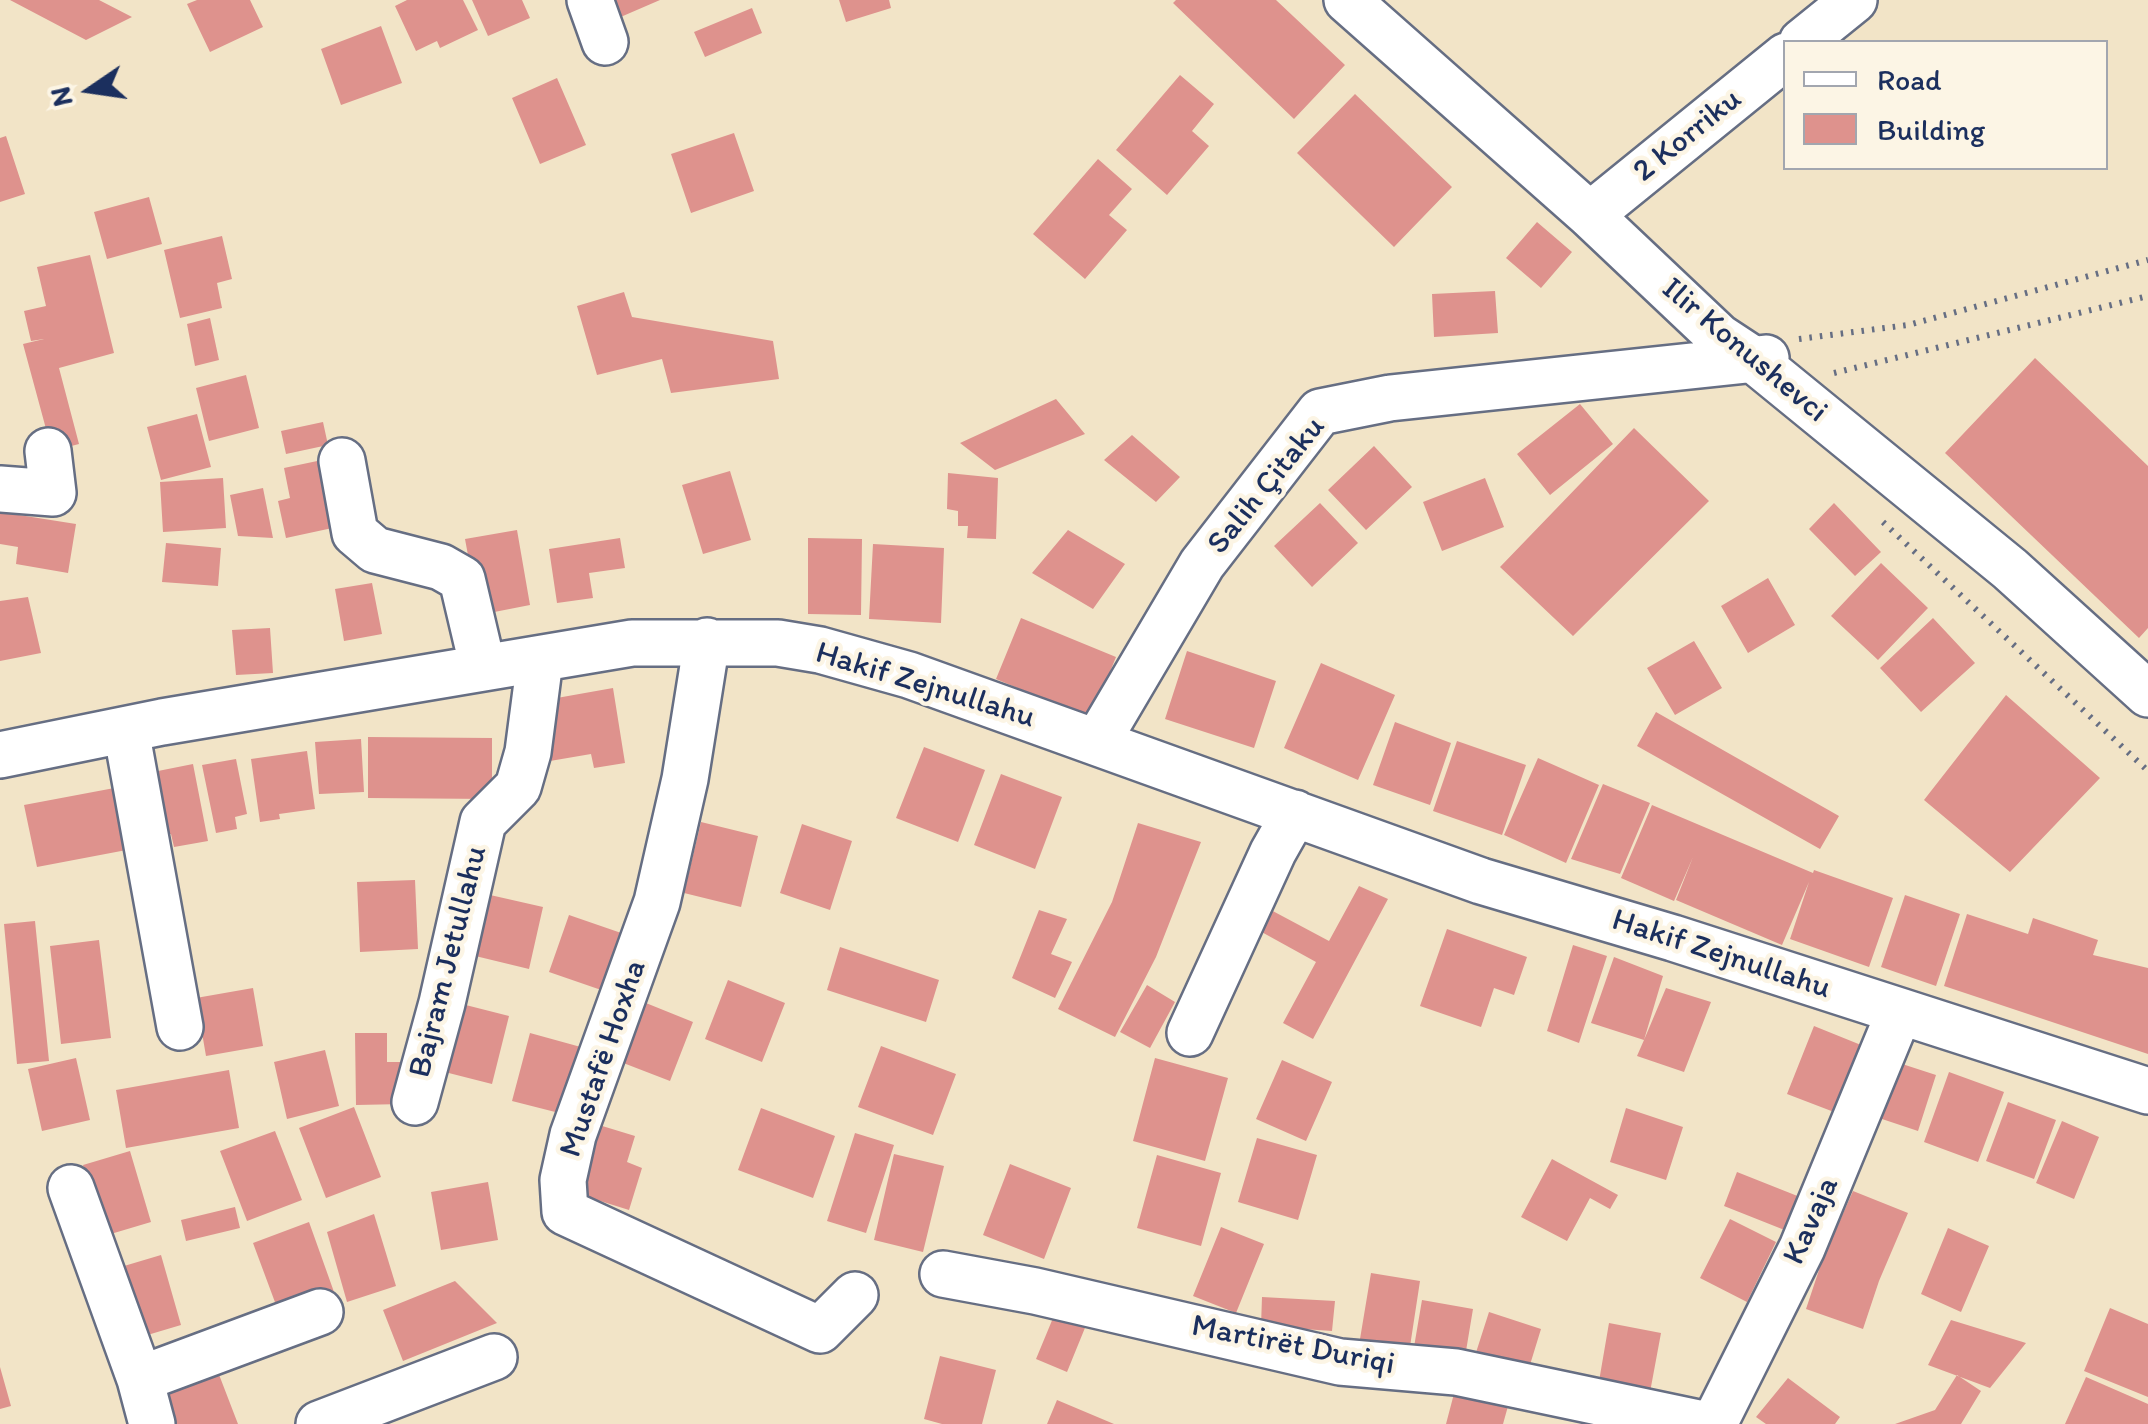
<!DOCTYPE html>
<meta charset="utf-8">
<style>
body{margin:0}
#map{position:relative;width:2148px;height:1424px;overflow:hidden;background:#f2e4c7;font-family:Itim,sans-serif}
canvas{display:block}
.legend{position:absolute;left:1783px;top:40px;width:325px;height:130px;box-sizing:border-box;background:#fcf5e5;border:2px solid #a2a6af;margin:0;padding:12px 18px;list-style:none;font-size:30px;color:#1b2f5e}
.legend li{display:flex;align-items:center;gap:20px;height:50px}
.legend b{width:50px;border:2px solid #a2a6af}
.north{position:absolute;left:40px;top:40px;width:100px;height:100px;-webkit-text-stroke:8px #fcf5e5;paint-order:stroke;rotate:257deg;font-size:28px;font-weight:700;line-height:40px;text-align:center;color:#1b2f5e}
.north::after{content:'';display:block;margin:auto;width:35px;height:45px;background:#1b2f5e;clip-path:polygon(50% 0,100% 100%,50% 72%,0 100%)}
</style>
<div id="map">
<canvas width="2148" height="1424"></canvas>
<ul class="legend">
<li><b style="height:12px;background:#fff"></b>Road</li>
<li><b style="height:28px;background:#de928d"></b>Building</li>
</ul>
<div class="north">N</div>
</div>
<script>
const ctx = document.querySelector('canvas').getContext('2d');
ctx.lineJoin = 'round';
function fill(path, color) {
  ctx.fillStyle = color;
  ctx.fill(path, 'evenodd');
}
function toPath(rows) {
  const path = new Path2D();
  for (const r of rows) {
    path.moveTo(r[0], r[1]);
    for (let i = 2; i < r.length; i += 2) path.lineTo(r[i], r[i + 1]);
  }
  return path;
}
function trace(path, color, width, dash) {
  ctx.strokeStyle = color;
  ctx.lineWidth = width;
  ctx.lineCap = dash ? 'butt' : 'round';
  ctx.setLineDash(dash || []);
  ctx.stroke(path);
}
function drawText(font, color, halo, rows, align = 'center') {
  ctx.font = font + ' Itim,sans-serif';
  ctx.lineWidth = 9;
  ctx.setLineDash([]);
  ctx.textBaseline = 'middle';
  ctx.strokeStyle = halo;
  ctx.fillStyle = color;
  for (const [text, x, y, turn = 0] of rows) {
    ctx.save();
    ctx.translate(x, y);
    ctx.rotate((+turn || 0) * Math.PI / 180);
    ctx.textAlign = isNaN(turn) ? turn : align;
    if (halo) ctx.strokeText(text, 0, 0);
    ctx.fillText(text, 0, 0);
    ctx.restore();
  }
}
const building = toPath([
 [10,0,99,0,132,17,86,40],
 [197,0,250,0,263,27,210,52,187,4],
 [407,0,463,0,478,30,440,48,437,41,416,51,395,6],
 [472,0,522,0,530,18,488,36],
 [609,0,660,0,616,19],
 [839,0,889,0,891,8,846,22],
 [1176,0,1276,0,1345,65,1294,119,1173,3],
 [752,8,762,33,705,57,694,32],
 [381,26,402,83,341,105,321,49],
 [1180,75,1214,104,1192,131,1209,146,1167,195,1116,150],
 [557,78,586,145,540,164,512,98],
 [1355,94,1452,187,1394,247,1297,153],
 [734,133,754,191,691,213,671,154],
 [6,136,25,194,0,202,0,138],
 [1098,159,1132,189,1109,215,1127,230,1085,279,1033,234],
 [149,197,162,244,107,259,94,212],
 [1537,222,1572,252,1541,288,1506,258],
 [222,236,232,279,217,283,222,308,180,318,164,250],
 [90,255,114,353,59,368,79,444,52,451,23,344,44,339,31,341,24,311,46,306,37,267],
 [1495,291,1498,333,1434,337,1432,294],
 [624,292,632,317,773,341,779,379,671,393,662,359,597,375,577,306],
 [210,318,219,360,195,366,187,324],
 [2035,358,2148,466,2148,628,2139,638,1945,453],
 [246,375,259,428,209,441,196,388],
 [1056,399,1085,434,995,470,960,443],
 [1580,404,1613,444,1550,495,1517,454],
 [197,414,211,467,161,480,147,427],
 [323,422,328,445,286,454,281,431],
 [1634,428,1709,501,1573,636,1500,567],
 [1132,435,1180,477,1156,502,1104,460],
 [1374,446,1412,487,1366,530,1328,490],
 [322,460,337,527,286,538,278,501,290,498,284,468],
 [730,471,751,540,703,554,682,485],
 [948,473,998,478,996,539,967,538,968,526,958,526,958,511,947,509],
 [223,478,226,528,163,532,160,482],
 [1485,478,1504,527,1442,551,1423,502],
 [263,488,273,538,238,536,230,495],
 [1320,503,1358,543,1312,587,1274,546],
 [1834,503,1881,552,1855,576,1809,529],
 [0,512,76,524,68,573,16,564,18,547,0,544],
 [517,530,530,605,479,615,465,539],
 [1068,530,1125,564,1093,609,1032,573],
 [620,538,625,568,589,573,593,598,557,603,549,549],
 [808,538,862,539,861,615,808,614],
 [166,543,221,548,218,586,162,582],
 [873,544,944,548,941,623,869,619],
 [1881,563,1928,608,1878,660,1831,616],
 [1768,578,1795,625,1748,653,1721,606],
 [372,583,382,634,344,641,335,589],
 [28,597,41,653,0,661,0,601],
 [1021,618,1116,657,1091,719,996,679],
 [1933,618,1975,663,1921,712,1880,668],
 [270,628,273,673,236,675,232,630],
 [1694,641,1722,688,1675,715,1647,668],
 [1187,651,1276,681,1254,748,1165,719],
 [1321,663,1395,695,1358,780,1284,748],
 [613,688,625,763,594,768,591,754,550,761,540,701],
 [2006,695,2100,778,2010,872,1924,800],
 [1656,712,1839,816,1820,849,1637,746],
 [1395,722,1451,743,1430,805,1373,785],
 [368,737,492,738,492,799,368,798],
 [361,739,364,792,319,794,315,742],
 [1457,741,1526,765,1502,835,1433,811],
 [924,747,985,770,958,842,896,818],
 [307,751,315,809,279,814,280,819,260,822,251,759],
 [1538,758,1599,785,1566,863,1504,835],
 [236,759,247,814,235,817,237,829,216,833,202,765],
 [193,764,208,841,174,847,171,834,155,837,143,774],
 [1001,774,1062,797,1035,869,974,845],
 [1603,784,1650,803,1620,874,1571,859],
 [125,786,137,848,37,867,24,805],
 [1652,805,1813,873,1814,870,1893,898,1869,967,1790,939,1809,882,1782,945,1676,900,1693,857,1674,901,1621,878],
 [701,822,758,836,741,907,684,893],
 [1138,823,1201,842,1156,957,1115,1037,1058,1009,1112,902],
 [802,824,852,841,830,910,780,893],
 [415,880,418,949,360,952,357,882],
 [1359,886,1388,899,1313,1039,1283,1023,1316,962,1258,930,1269,909,1329,941],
 [477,892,543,907,529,969,463,953],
 [1905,895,1960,914,1936,986,1881,967],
 [1039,910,1067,919,1051,954,1072,962,1055,998,1012,978],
 [1967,914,2028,934,2033,918,2098,940,2093,955,2148,968,2148,1054,1944,986],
 [569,915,627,935,607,992,549,972],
 [35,921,49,1061,17,1064,4,924],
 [1447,929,1527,957,1514,995,1494,988,1481,1027,1420,1006],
 [99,940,111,1038,61,1044,50,946],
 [1573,945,1607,956,1579,1043,1547,1031],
 [840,947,939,980,926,1022,827,990],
 [1614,957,1663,976,1644,1040,1666,988,1711,1002,1684,1072,1637,1056,1644,1040,1591,1023],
 [728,980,785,1003,762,1062,705,1039],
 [1147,985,1175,1002,1150,1048,1120,1032],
 [253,988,263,1046,206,1056,196,998],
 [636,999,693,1022,670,1081,613,1059],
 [450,1001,509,1016,492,1084,433,1069],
 [1814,1026,1861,1045,1834,1112,1787,1094],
 [355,1033,387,1033,387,1062,404,1062,404,1104,356,1105],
 [530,1033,588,1049,571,1116,512,1101],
 [881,1046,956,1074,933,1135,858,1107],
 [325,1050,339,1106,287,1119,274,1062],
 [76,1058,90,1120,42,1131,28,1069],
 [1155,1058,1228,1078,1205,1161,1133,1141],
 [1282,1060,1332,1082,1306,1141,1256,1119],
 [1896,1062,1936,1075,1918,1131,1879,1118],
 [229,1070,239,1128,126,1148,116,1090],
 [1949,1072,2004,1092,1978,1162,1924,1142],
 [2008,1102,2056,1120,2034,1179,1986,1161],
 [354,1107,381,1177,326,1198,299,1128],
 [761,1108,835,1136,813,1198,738,1170],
 [1626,1108,1683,1127,1666,1180,1610,1162],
 [2062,1121,2099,1137,2074,1199,2036,1183],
 [599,1125,635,1136,627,1162,642,1168,629,1210,578,1194],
 [275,1131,302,1200,247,1221,220,1151],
 [855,1133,894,1145,866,1233,827,1221],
 [1257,1138,1317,1155,1298,1220,1238,1202],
 [130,1151,151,1222,104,1236,83,1165],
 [894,1154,944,1166,923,1252,874,1240],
 [1157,1155,1221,1173,1201,1246,1137,1228],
 [1552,1159,1618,1195,1610,1209,1590,1198,1567,1241,1521,1217],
 [1010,1164,1071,1188,1044,1259,983,1235],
 [1737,1172,1800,1197,1787,1231,1724,1206],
 [488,1182,498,1240,441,1250,431,1192],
 [1853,1191,1908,1213,1879,1281,1863,1329,1806,1309,1822,1261],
 [235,1207,240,1228,186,1241,181,1220],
 [374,1214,396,1286,347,1302,327,1232],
 [1730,1219,1776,1242,1747,1302,1700,1278],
 [309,1222,334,1292,279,1313,253,1243],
 [1221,1227,1264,1244,1236,1313,1193,1296],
 [1948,1228,1989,1246,1961,1312,1921,1294],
 [161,1255,181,1325,134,1339,114,1269],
 [1371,1273,1420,1281,1409,1353,1359,1345],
 [455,1281,497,1323,403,1361,383,1310],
 [1262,1297,1335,1301,1332,1331,1261,1326],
 [1422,1300,1473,1309,1465,1357,1414,1347],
 [1058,1306,1089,1318,1067,1372,1036,1359],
 [2110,1308,2148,1324,2148,1397,2084,1371],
 [1489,1312,1541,1329,1525,1381,1472,1365],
 [1951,1320,2026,1343,1990,1388,1928,1365],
 [1609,1323,1661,1333,1648,1403,1597,1393],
 [940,1356,996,1370,982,1424,942,1424,924,1419],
 [213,1359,238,1424,175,1424,158,1380],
 [0,1367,11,1406,0,1409],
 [1957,1375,1981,1391,1961,1424,1895,1424,1935,1410],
 [2086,1377,2148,1404,2148,1424,2065,1424],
 [1788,1378,1840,1417,1835,1424,1766,1424,1756,1417],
 [1456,1386,1510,1399,1503,1424,1446,1424],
 [1057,1400,1114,1424,1047,1424]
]);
const path = toPath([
 [1799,339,1908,325,2148,260],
 [1834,373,2148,296],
 [1883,522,2148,771]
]);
const minor = toPath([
 [590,0,605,42],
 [1347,0,1590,215,1719,337,1754,360,2010,569,2148,694],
 [1802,42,1854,0],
 [1590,215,1786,56],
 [342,461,355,533,375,550,441,567,462,579,483,668],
 [0,489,53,493,48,451],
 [707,641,685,779,657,902,573,1135,563,1180,565,1212,820,1330,855,1295],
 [126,730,180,1027],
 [1097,742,1202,564,1320,412,1390,398,1766,358],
 [0,755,162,722,632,643,778,643,820,650,909,675,1481,881,1673,938,2148,1091],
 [1190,1033,1273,852,1295,813],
 [415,1102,442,1003,483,822,518,787,528,752,540,660],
 [71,1188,140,1379,152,1424],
 [943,1274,1035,1291,1340,1362,1456,1372,1703,1424],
 [140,1379,320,1312],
 [319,1424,494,1357],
 [1714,1424,1802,1248,1899,1013]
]);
const streetNames = [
 ["2 Korriku",1688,136,-39],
 ["Ilir Konushevci",1744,351,40],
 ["Salih Çitaku",1267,486,-51],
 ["Hakif Zejnullahu",925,686,17],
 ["Hakif Zejnullahu",1721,955,18],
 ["Bajram Jetullahu",449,962,-76],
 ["Mustafë Hoxha",604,1059,-71],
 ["Kavaja",1812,1221,-66],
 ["Martirët Duriqi",1293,1346,11]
];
fill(building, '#de928d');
trace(minor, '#666e83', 50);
trace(path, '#666e83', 6, [2.5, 8]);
trace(minor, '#fff', 45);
drawText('32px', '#1b2f5e', '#fcf5e5', streetNames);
</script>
